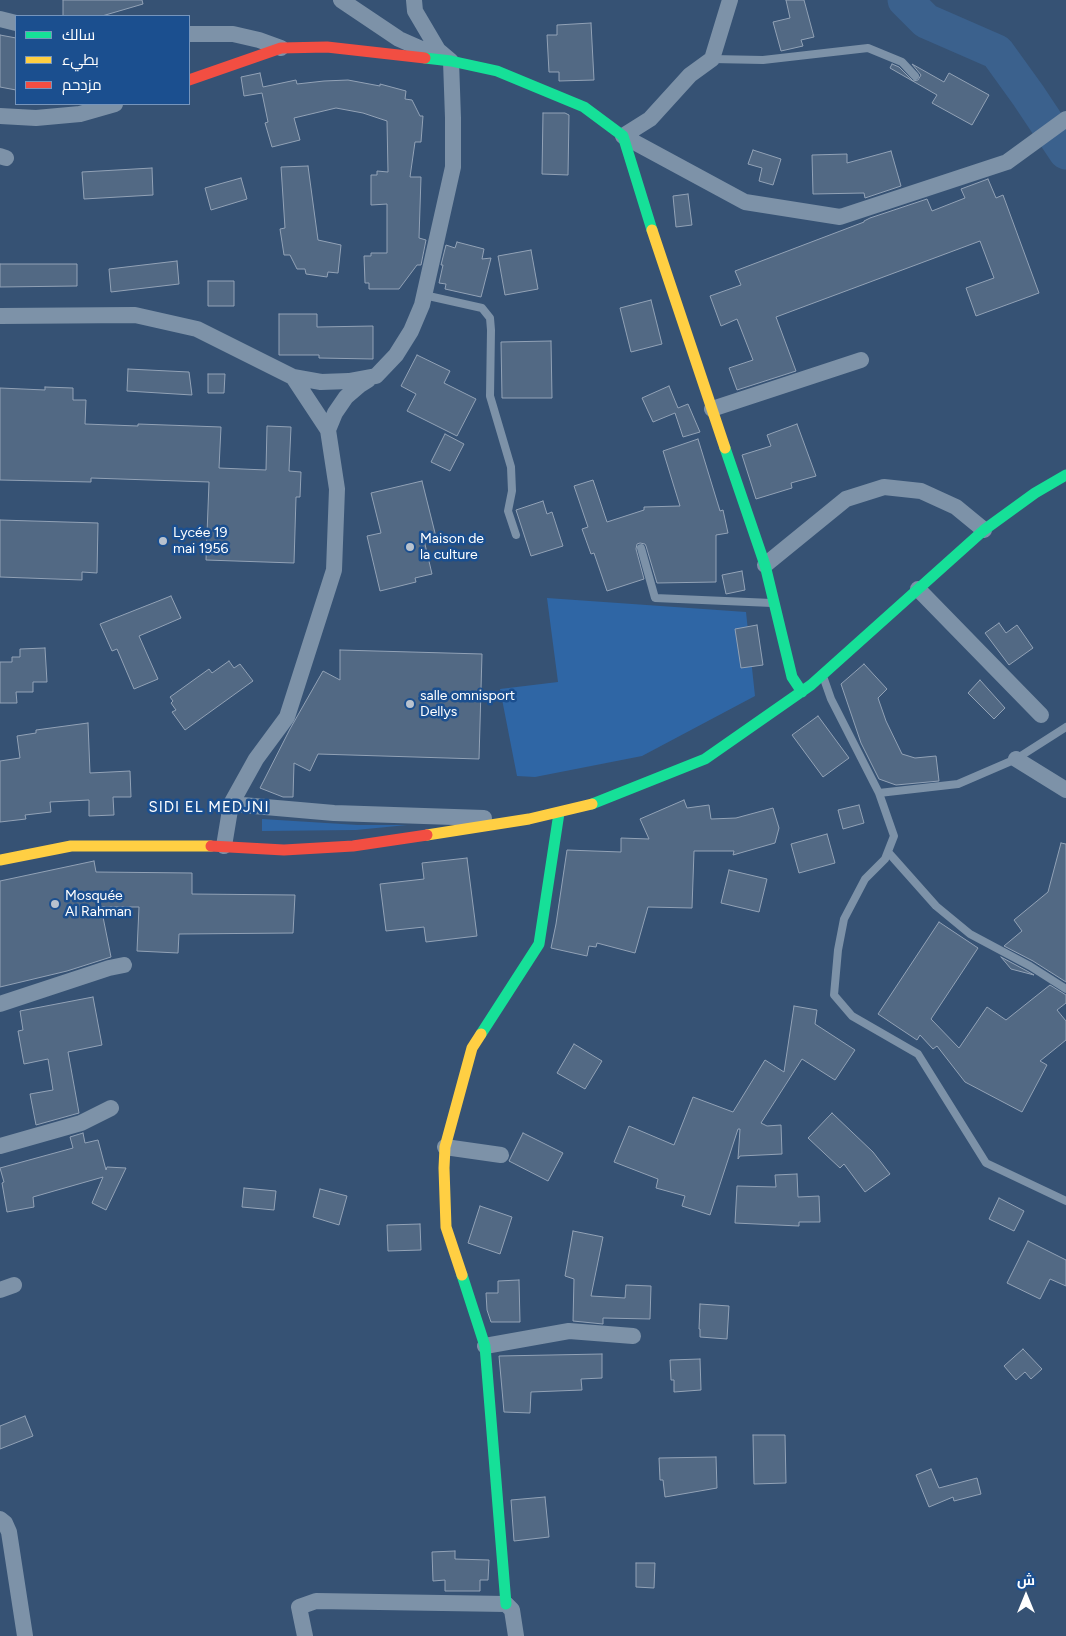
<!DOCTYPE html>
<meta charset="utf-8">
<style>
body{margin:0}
#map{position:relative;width:1066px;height:1636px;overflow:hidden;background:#365274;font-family:Figtree,Cairo,sans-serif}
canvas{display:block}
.legend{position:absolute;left:15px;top:15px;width:175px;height:90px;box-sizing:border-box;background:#1b4f8f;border:1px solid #7695bc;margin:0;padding:6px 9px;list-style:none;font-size:15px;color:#fff}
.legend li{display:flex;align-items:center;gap:10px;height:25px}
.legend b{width:25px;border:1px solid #7695bc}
.north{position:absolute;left:1001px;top:1571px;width:50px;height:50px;-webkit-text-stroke:4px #1b4f8f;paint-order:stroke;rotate:0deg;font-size:14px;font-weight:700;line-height:20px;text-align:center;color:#fff}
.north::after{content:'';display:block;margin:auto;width:18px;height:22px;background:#fff;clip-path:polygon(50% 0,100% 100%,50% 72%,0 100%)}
</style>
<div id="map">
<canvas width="1066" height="1636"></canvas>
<ul class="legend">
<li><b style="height:6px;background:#16e098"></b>سالك</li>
<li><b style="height:6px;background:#ffcf43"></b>بطيء</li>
<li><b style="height:6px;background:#f24e42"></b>مزدحم</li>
</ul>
<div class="north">ش</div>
</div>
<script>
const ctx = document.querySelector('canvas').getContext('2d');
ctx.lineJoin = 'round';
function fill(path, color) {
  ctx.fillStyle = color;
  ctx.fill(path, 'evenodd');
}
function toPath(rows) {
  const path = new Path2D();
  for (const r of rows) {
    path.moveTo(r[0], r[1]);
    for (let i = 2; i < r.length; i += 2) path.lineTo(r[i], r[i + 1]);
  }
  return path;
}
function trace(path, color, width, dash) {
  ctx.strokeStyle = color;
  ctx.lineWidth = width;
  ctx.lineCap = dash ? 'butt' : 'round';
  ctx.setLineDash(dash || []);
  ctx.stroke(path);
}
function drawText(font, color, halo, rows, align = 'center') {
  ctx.font = font + ' Figtree,sans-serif';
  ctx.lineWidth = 5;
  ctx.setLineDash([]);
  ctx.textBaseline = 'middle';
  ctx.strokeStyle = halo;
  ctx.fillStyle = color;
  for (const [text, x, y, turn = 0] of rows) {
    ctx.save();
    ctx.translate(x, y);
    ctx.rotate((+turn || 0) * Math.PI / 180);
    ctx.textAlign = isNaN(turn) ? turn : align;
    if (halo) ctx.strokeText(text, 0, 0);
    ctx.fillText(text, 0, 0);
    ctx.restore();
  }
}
const green = toPath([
 [547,598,746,612,755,696,642,756,535,777,517,776,500,689,558,682],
 [262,819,358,825,407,825,356,830,262,831]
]);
const river = toPath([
 [905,0,926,21,997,52,1028,95,1066,152]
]);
const building = toPath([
 [63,0,142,0,143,4,102,16,63,16,63,0],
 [786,0,804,0,814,37,801,40,803,46,781,51,773,22,790,18,786,0],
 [591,23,594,80,559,81,559,72,549,72,547,35,557,35,557,25,591,23],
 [0,35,16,38,16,90,0,87,0,35],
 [892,64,899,67,913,81,918,80,921,75,912,64,944,82,949,73,989,95,972,125,932,103,937,95,890,68,892,64],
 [260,73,263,87,296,80,297,84,324,81,348,80,380,86,380,84,406,91,405,99,412,100,420,116,423,116,421,142,415,142,410,177,421,177,419,238,426,240,421,265,417,265,399,289,369,289,369,283,365,283,364,256,371,256,371,253,387,253,387,204,371,205,371,175,377,175,377,171,388,172,387,121,363,113,336,108,294,118,300,140,272,147,265,123,268,122,262,93,244,96,241,77,260,73],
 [543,113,565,113,569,115,568,175,542,174,543,113],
 [753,150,781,159,773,185,759,181,762,168,748,164,753,150],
 [891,151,901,186,865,198,864,193,813,194,812,155,847,154,847,163,891,151],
 [308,166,318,240,341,245,338,273,328,272,327,277,306,274,305,269,297,269,290,255,284,255,280,229,285,228,281,167,308,166],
 [152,168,153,195,84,199,82,172,152,168],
 [241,178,247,199,211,210,205,188,241,178],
 [988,179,996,198,1003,195,1039,293,976,316,966,288,994,278,980,241,776,317,796,371,737,390,729,368,753,360,737,319,721,326,710,296,741,285,735,271,864,222,864,221,870,218,927,199,932,211,965,198,961,189,988,179],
 [688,194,692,225,676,227,673,196,688,194],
 [457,242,484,249,482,259,491,258,481,297,445,289,446,284,439,283,443,265,441,265,446,245,455,248,457,242],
 [531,250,538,289,505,295,498,256,531,250],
 [177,261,179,284,111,292,109,269,177,261],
 [0,264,77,264,77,286,0,287,0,264],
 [208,281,234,281,234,306,208,306,208,281],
 [651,300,662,344,631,352,620,308,651,300],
 [279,314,317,314,317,327,373,326,373,359,319,358,319,355,279,355,279,314],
 [551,341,552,398,502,398,501,342,551,341],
 [417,355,450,371,444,383,476,399,457,436,407,411,416,394,401,386,417,355],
 [128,369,189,372,192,395,127,391,128,369],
 [208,374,225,374,224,393,208,393,208,374],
 [669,386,678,408,688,404,700,432,683,437,675,413,653,422,642,398,669,386],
 [45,387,73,388,73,400,86,400,85,424,138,426,138,424,221,427,219,468,266,470,267,426,291,427,289,471,301,472,300,497,296,497,294,563,206,560,209,482,91,478,91,482,0,480,0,388,45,390,45,387],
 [797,424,816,476,791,483,792,488,756,499,742,455,771,446,767,435,797,424],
 [445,434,464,444,450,471,431,462,445,434],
 [698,439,720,511,723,510,728,533,716,535,716,582,657,583,646,546,645,544,640,543,637,544,636,549,644,579,607,591,594,553,591,554,582,529,588,527,574,486,593,480,607,522,644,510,644,507,680,506,663,451,698,439],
 [422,481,436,537,424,540,432,574,415,578,416,582,380,591,367,536,381,533,371,493,422,481],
 [543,501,547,514,552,512,563,546,531,556,516,510,543,501],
 [0,520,98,523,97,573,82,572,82,580,0,577,0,520],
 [742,571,745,590,726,594,722,575,742,571],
 [171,596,181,618,139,636,158,679,134,689,117,649,112,651,100,624,171,596],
 [999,623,1006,633,1017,625,1033,648,1009,665,985,633,999,623],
 [757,625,763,665,741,668,735,629,757,625],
 [45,648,47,682,33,682,33,692,16,692,17,703,0,703,0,662,12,662,12,657,20,657,20,649,45,648],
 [340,650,482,654,479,759,318,754,310,771,294,763,293,797,283,797,260,788,290,729,323,671,340,680,340,650],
 [229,661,234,668,240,664,253,681,185,730,172,712,176,710,171,703,173,701,170,697,209,669,212,673,229,661],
 [864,664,887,689,878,698,886,721,902,754,915,758,936,756,939,781,896,785,879,779,861,743,841,684,864,664],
 [980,680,1005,708,994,719,968,693,980,680],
 [818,716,849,758,823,777,792,735,818,716],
 [88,723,90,773,130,771,131,797,113,797,114,815,89,816,89,800,50,802,51,812,25,815,26,819,0,822,0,761,20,758,17,736,36,733,36,730,88,723],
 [684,800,687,808,709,805,711,819,736,818,773,808,779,828,775,843,733,855,734,851,694,851,692,908,648,907,635,953,597,943,596,947,589,946,587,956,551,948,556,924,567,850,621,852,621,838,649,839,640,819,684,800],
 [859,805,864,823,843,829,838,810,859,805],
 [827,834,835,863,799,873,791,844,827,834],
 [1061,843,1066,844,1066,982,1033,961,1004,946,1022,931,1014,920,1048,892,1061,843],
 [467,858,477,936,426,942,424,927,386,931,380,884,424,879,422,863,467,858],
 [94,861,96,872,192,873,192,894,295,895,293,933,179,934,178,953,137,951,139,907,101,907,111,957,67,971,0,987,0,881,94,861],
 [729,870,767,879,759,912,721,903,729,870],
 [939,922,978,948,931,1019,959,1048,987,1007,1006,1020,1050,985,1066,995,1066,1003,1057,1010,1066,1021,1066,1040,1040,1061,1047,1065,1022,1112,965,1082,937,1046,933,1049,920,1035,917,1040,878,1014,939,922],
 [1001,957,1027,971,1034,975,1011,969,1001,957],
 [93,997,102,1045,68,1052,79,1113,36,1125,30,1094,53,1090,48,1059,24,1064,18,1031,23,1030,20,1011,93,997],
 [794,1006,817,1010,815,1024,855,1050,835,1080,802,1059,761,1123,767,1126,781,1125,782,1154,740,1156,738,1159,740,1129,738,1129,710,1215,682,1206,685,1196,656,1188,658,1179,614,1162,629,1126,674,1145,693,1097,733,1112,765,1060,784,1072,794,1006],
 [574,1044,602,1061,585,1089,557,1073,574,1044],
 [832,1113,873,1152,890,1174,865,1192,844,1164,840,1168,808,1138,832,1113],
 [83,1133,85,1143,98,1140,106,1170,107,1167,126,1168,106,1210,92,1203,103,1177,33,1197,34,1207,7,1212,2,1183,4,1182,0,1168,73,1148,70,1137,83,1133],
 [523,1133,563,1153,548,1181,509,1161,523,1133],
 [797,1174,798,1197,819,1196,820,1222,799,1222,799,1226,735,1223,737,1186,776,1187,775,1175,797,1174],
 [244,1188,276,1191,274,1210,242,1207,244,1188],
 [320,1189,347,1196,339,1225,313,1217,320,1189],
 [999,1198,1024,1211,1014,1231,989,1219,999,1198],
 [480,1206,512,1217,500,1254,468,1243,480,1206],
 [420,1224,421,1250,388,1251,387,1225,420,1224],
 [573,1231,603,1237,591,1296,625,1298,626,1285,651,1286,650,1319,603,1318,603,1324,573,1321,574,1279,565,1276,573,1231],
 [1028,1241,1066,1260,1066,1286,1050,1279,1040,1299,1007,1283,1028,1241],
 [519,1280,520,1322,491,1322,487,1310,486,1293,498,1293,498,1281,519,1280],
 [700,1304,729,1306,727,1339,700,1337,700,1329,699,1329,700,1304],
 [1023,1349,1042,1369,1031,1379,1025,1372,1016,1380,1004,1366,1023,1349],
 [602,1354,602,1378,581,1379,582,1390,531,1392,530,1413,504,1412,499,1356,602,1354],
 [700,1359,701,1390,674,1392,674,1380,671,1380,670,1360,700,1359],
 [25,1416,33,1436,0,1449,0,1426,25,1416],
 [753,1435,785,1435,786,1483,754,1484,753,1435],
 [716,1457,717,1488,665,1497,663,1480,660,1480,659,1458,716,1457],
 [931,1469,939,1488,977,1478,981,1494,954,1501,953,1497,929,1507,916,1475,931,1469],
 [545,1497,549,1537,514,1541,511,1500,545,1497],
 [455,1551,455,1559,489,1560,488,1580,480,1580,480,1591,445,1591,445,1580,433,1581,432,1552,455,1551],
 [636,1563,655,1563,654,1588,636,1587,636,1563]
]);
const lane = toPath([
 [712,59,763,60,868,48,902,62,915,76],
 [424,295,482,308,490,318,491,330,490,396,511,467,512,491,508,511,516,535],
 [641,548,655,598,772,603],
 [824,679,831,699,879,793,894,836,885,859,865,879,844,919,838,950,834,995,852,1016,918,1054,986,1163,1066,1201],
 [879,793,958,784,1016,759,1066,727],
 [888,852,936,906,970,934,1030,966,1066,989]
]);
const street = toPath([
 [341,0,399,39,433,54],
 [730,0,712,59,690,75,650,119,623,136,745,202,840,217,1007,162,1066,119],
 [0,19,16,23],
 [189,34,233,34,259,40,281,48],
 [0,116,36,118,80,114,115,104],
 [0,156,6,158],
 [0,316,135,315,197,329,293,377,328,430,337,489,334,570,287,717,256,759,231,804,224,846],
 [293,377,321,382,349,381,376,376,396,355,411,331,422,305,453,167,453,118,451,61,438,50,415,11,414,0],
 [712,409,861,360],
 [328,430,335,413,346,397,360,385,368,380],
 [765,565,846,499,884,487,921,491,956,507,984,530],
 [918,589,1041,715],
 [1016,759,1066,790],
 [231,804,334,813,484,818],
 [0,1004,109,968,124,965],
 [0,1146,81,1123,111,1108],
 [445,1147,501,1155],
 [0,1290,14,1285],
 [485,1346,569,1331,633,1336],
 [0,1519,5,1523,9,1532,25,1636],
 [305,1636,299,1607,316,1601,506,1604,512,1610,516,1636]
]);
const fast = toPath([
 [425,58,451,61,497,71,584,107,623,136,652,230],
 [725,448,765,565,792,677,802,692],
 [592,804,705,759,811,685,984,530,1035,493,1066,475],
 [481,1034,539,944,559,813],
 [462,1275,485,1346,506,1604]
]);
const slow = toPath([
 [652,230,725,448],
 [427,835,529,819,592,804],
 [0,860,71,846,211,846],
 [462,1275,446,1227,444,1168,445,1147,472,1048,481,1034]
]);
const jam = toPath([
 [189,80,281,48,327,47,425,58],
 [211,846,284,850,353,846,427,835]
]);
const markers = [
 [163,541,5,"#b9c2ce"],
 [410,547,5,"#b9c2ce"],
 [410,704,5,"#b9c2ce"],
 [55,904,5,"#b9c2ce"]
];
const poiNames = [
 ["Lycée 19",173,533],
 ["mai 1956",173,549],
 ["Maison de",420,539],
 ["la culture",420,555],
 ["salle omnisport",420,696],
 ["Dellys",420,712],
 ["Mosquée",65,896],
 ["Al Rahman",65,912]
];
const neighbourhoodNames = [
 ["SIDI EL MEDJNI",209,808]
];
fill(green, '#2f66a5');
trace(river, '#3b618d', 35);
fill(building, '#526984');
trace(building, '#92a2b6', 1);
trace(lane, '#7d92a8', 8);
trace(street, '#7d92a8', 16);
trace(fast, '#16e098', 11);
trace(slow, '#ffcf43', 11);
trace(jam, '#f24e42', 11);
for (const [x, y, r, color] of markers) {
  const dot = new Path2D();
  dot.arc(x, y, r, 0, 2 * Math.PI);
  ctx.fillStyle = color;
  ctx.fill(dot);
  trace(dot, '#1b4f8f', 2);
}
drawText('14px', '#fff', '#1b4f8f', poiNames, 'left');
ctx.letterSpacing = '1px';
drawText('15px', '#fff', '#1b4f8f', neighbourhoodNames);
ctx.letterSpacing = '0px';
</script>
